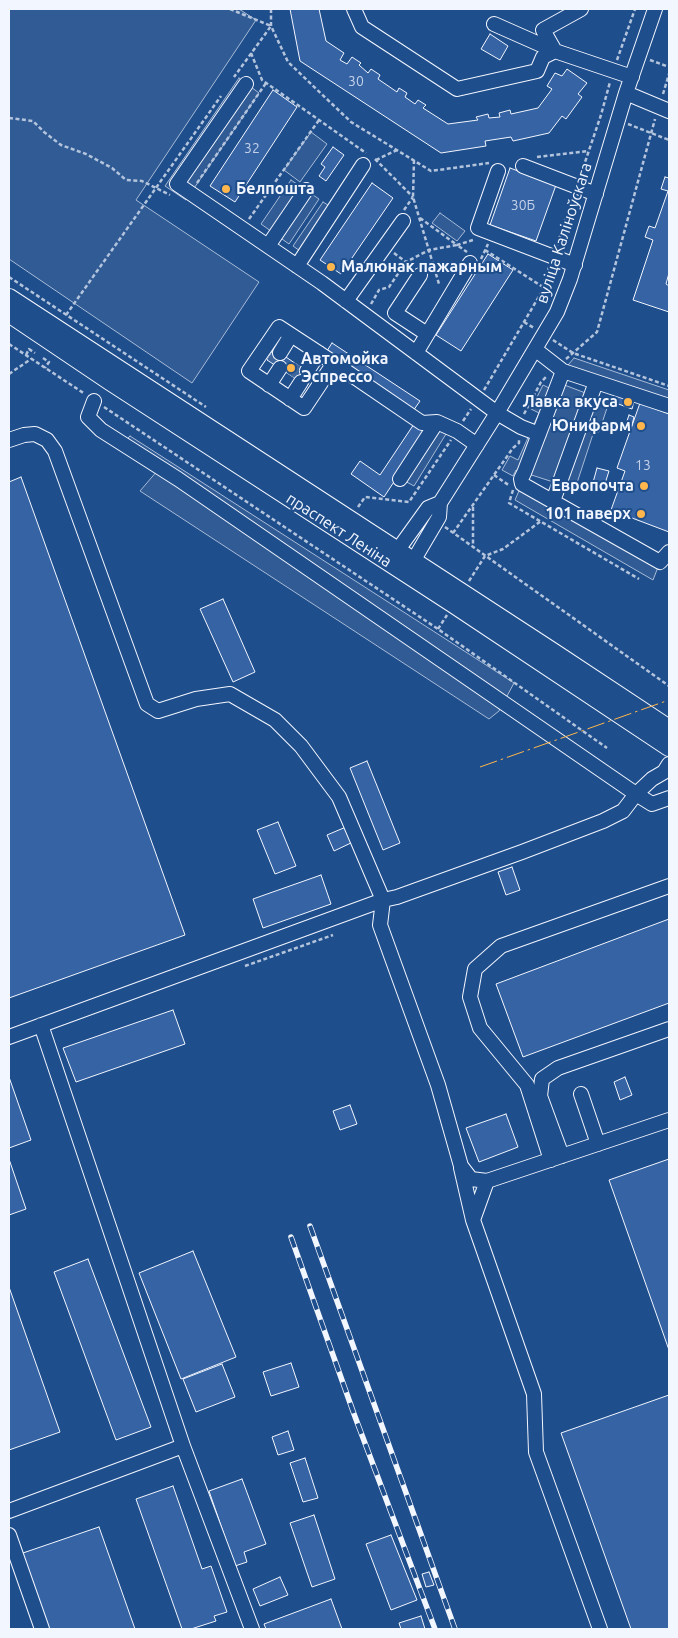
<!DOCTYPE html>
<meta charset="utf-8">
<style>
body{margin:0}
#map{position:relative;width:678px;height:1638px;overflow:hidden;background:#1f4e8c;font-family:Ubuntu,sans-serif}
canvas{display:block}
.frame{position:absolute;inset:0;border:10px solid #f2f6ff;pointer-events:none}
</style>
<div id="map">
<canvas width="678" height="1638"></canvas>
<div class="frame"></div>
</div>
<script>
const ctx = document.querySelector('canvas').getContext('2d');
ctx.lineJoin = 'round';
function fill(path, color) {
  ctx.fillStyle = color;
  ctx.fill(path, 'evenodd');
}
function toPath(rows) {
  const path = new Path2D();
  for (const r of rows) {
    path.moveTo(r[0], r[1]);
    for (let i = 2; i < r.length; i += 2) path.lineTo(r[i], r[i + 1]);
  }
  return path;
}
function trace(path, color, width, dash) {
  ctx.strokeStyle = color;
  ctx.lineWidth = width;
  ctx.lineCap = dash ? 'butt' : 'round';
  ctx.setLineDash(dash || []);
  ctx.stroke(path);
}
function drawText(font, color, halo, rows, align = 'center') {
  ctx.font = font + ' Ubuntu,sans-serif';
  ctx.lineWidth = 4;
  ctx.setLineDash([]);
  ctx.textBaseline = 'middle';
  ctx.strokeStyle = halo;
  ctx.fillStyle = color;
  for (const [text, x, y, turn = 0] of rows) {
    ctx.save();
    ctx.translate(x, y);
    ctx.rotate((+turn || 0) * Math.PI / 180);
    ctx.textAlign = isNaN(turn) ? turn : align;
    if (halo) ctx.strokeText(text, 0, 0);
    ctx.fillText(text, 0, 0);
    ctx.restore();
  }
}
const built = toPath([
 [9,9,239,9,256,20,136,200,259,282,192,383,9,259,9,9],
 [239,78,259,93,186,200,165,186,239,78],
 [311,132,327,144,300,182,284,170,311,132],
 [291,180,319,199,289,244,261,224,291,180],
 [323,202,331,207,300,251,293,246,323,202],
 [440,213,465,231,457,241,432,223,440,213],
 [574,358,669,390,669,406,563,371,574,358],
 [554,381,609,402,599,432,594,431,575,489,516,470,513,476,502,470,510,456,518,460,539,413,531,409,543,385,551,389,554,381],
 [438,428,446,434,414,486,403,480,438,428],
 [130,436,514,683,499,711,489,719,140,491,158,470,120,446,130,436],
 [522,484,660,562,653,580,515,500,522,484]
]);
const building = toPath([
 [290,9,319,9,326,41,344,53,340,60,347,64,352,57,361,63,359,65,368,73,371,69,380,75,378,79,397,92,399,88,407,93,405,97,415,104,418,100,426,105,423,108,448,124,478,120,476,117,488,114,489,118,500,117,499,113,510,110,511,114,538,108,552,89,547,86,555,73,562,76,567,69,587,83,578,94,582,97,566,119,562,116,549,133,513,141,511,137,485,141,486,146,441,153,300,61,290,9],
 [490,34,508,46,500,60,481,49,490,34],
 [273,90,297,107,235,202,210,186,273,90],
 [333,147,344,155,326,181,319,176,325,167,321,164,333,147],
 [510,168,556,185,536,241,490,225,510,168],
 [665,177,669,178,669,273,666,284,669,286,669,312,633,300,653,240,645,237,649,226,655,228,668,191,661,189,665,177],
 [372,183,393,198,341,274,320,260,372,183],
 [488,254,513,270,461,351,436,335,488,254],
 [332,343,420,401,413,411,325,354,332,343],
 [274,349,314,376,307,386,267,360,274,349],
 [616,395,634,401,632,409,613,402,616,395],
 [640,403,669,414,669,532,611,510,625,471,617,468,640,403],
 [629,415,634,417,631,429,625,427,629,415],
 [416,421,428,430,384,497,351,474,360,461,380,475,416,421],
 [597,468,609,471,603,490,592,486,597,468],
 [21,477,185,935,9,998,9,482,21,477],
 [223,599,255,672,233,682,200,609,223,599],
 [367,761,400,843,383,850,350,768,367,761],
 [278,822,296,866,275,874,257,830,278,822],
 [346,827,353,842,334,851,327,835,346,827],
 [512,867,520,890,506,895,498,872,512,867],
 [321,875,331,904,263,928,253,899,321,875],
 [669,919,669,1003,523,1057,496,984,669,919],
 [173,1010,185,1044,76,1082,63,1048,173,1010],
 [9,1077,31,1140,9,1148,9,1077],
 [625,1077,632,1095,620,1100,614,1082,625,1077],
 [350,1105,357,1124,340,1130,333,1111,350,1105],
 [506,1114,518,1147,479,1162,466,1128,506,1114],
 [9,1159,26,1209,9,1215,9,1159],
 [669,1159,669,1350,609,1180,669,1159],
 [193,1251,236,1357,181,1379,139,1273,193,1251],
 [88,1259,151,1427,116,1440,54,1272,88,1259],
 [9,1287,60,1432,9,1450,9,1287],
 [291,1363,299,1387,271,1396,263,1372,291,1363],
 [222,1364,235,1397,196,1412,183,1379,222,1364],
 [669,1395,669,1629,631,1629,561,1433,669,1395],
 [288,1431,294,1450,278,1455,272,1437,288,1431],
 [305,1458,318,1498,303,1502,290,1463,305,1458],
 [242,1479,266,1544,244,1552,247,1562,235,1566,209,1491,242,1479],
 [173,1486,202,1569,211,1566,227,1612,214,1616,216,1621,191,1629,182,1629,136,1499,173,1486],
 [314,1515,335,1579,312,1587,290,1523,314,1515],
 [99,1527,135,1629,46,1629,20,1554,99,1527],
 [391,1535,417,1600,391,1610,366,1544,391,1535],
 [429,1572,434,1585,426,1587,422,1574,429,1572],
 [280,1577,288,1595,260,1606,253,1589,280,1577],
 [331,1599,342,1629,266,1629,264,1624,331,1599],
 [421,1616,425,1629,401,1629,399,1623,421,1616]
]);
const minorTunnel = toPath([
 [273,363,280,353],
 [293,377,300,366]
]);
const path = toPath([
 [230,9,271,26,234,77],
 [271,9,271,26,288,62,351,122,431,171,489,163],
 [251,53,262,80,366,153],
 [617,60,635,9],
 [650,60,669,67],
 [663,94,669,74],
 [9,118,33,121,44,132,61,145,86,154,112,168,126,180,142,181,170,195],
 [628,124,669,140],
 [537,157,588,151],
 [375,159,413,197],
 [376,160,397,150],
 [414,160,413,197,439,284],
 [581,174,601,115,610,82],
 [197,183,266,83],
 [404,210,413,197],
 [420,218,457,245,473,240],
 [249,219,319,120],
 [557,245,573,198],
 [485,250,543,287],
 [394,253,406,262,429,250,457,245,467,252],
 [481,259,488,244],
 [9,277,206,407],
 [371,304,379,290,389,287,406,262],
 [66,315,221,96],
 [524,322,534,328],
 [553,340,573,353,669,386],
 [9,344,85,394],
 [26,355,29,349,35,353],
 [43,358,49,362,45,368],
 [566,359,597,332,655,119],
 [9,374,31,359],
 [484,390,541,293,549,267],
 [104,407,438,629,607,748],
 [524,414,541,382,547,376],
 [463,421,471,409],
 [494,475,510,486],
 [513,490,509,503,639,579],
 [358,507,365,497,409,502,451,440],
 [473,507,473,547],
 [445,527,669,686],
 [453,533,513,448,519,443,519,439],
 [469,581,485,556,503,549,541,521],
 [438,629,447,615],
 [245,966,333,935]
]);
const minor = toPath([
 [354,9,362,27,457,89,537,71,543,57,555,51,632,77],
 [494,24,555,51],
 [555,51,543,30,581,9],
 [246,84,177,184,322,283,497,413,521,427,539,434],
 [626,93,669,111],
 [523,166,596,194],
 [498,171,478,228,575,265],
 [268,246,306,190],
 [297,266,363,165],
 [420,275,395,313,427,334],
 [346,301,403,221],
 [536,350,563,371,669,406],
 [280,353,291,335],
 [416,353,470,263],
 [334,363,304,408,249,371,279,327,334,363,422,423,437,422],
 [307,371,319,353],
 [563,371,524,473,521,479,522,484,660,562,669,552],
 [269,385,280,368],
 [290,399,301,382],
 [94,401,88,417,101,430,178,479,636,794,652,804,669,798],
 [9,440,24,435,35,434,47,440,55,451,147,704,158,711,196,699,230,694,275,720,301,746,339,797,383,900,9,1037],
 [400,479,437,422,457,431,477,445],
 [553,501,596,382],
 [392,558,428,508,440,503],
 [409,568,439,517,440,503,497,413,557,312,570,279,626,93,655,9],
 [669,764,664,772,652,779,636,794,623,811,603,821,522,852,397,897,383,900,380,925,438,1085,461,1166,471,1179,487,1181,669,1120],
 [41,1025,183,1446,252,1629],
 [581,1094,598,1144],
 [562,1156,540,1096,542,1079,558,1068,669,1029],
 [551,1160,527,1085,480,1028,470,997,475,969,501,946,669,886],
 [461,1168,473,1220,534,1394,536,1452,600,1629],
 [473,1220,487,1181],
 [9,1511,183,1446],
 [9,1535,42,1629]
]);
const major = toPath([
 [9,298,554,653,669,729],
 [9,313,110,381,454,604,669,747]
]);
const rail = toPath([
 [310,1226,455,1629],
 [291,1237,354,1414,435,1629]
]);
const power = toPath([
 [480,767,669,700]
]);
const markers = [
 [226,189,5,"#ffb74d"],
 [331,267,5,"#ffb74d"],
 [291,368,5,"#ffb74d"],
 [628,402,5,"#ffb74d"],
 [641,426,5,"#ffb74d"],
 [644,486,5,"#ffb74d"],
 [641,514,5,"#ffb74d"]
];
const numberNames = [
 ["30",356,81],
 ["32",252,148],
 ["30Б",523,205],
 ["13",643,465]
];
const poiNames = [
 ["Белпошта",236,189,"left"],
 ["Малюнак пажарным",341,267,"left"],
 ["Автомойка",301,359,"left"],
 ["Эспрессо",301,377,"left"],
 ["Лавка вкуса",618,402],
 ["Юнифарм",631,426],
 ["Европочта",634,486],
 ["101 паверх",631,514]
];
const streetNames = [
 ["вуліца Каліноўскага",564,233,-72],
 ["праспект Леніна",339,530,33]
];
fill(built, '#305b95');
trace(built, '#a8bbd7', 1);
fill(building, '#3563a3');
trace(building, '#f2f6ff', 1);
trace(minorTunnel, '#3f679d', 14, [14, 7]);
trace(minor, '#f2f6ff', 16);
trace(major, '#f2f6ff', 20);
trace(path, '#b3c4dc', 2.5, [4, 2.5]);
trace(minor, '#1f4e8c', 14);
trace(major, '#1f4e8c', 18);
trace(rail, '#f2f6ff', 5.5);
trace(rail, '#1f4e8c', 4, [11]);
trace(power, '#ffb74d', 1, [18, 4, 2.5, 4]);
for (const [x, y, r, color] of markers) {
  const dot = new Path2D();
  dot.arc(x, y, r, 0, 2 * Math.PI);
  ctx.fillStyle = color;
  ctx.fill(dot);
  trace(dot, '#1f4e8c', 2);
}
drawText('14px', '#c3d1e8', null, numberNames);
drawText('bold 16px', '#f2f6ff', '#1f4e8c', poiNames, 'right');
drawText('16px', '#f2f6ff', '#1f4e8c', streetNames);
</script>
